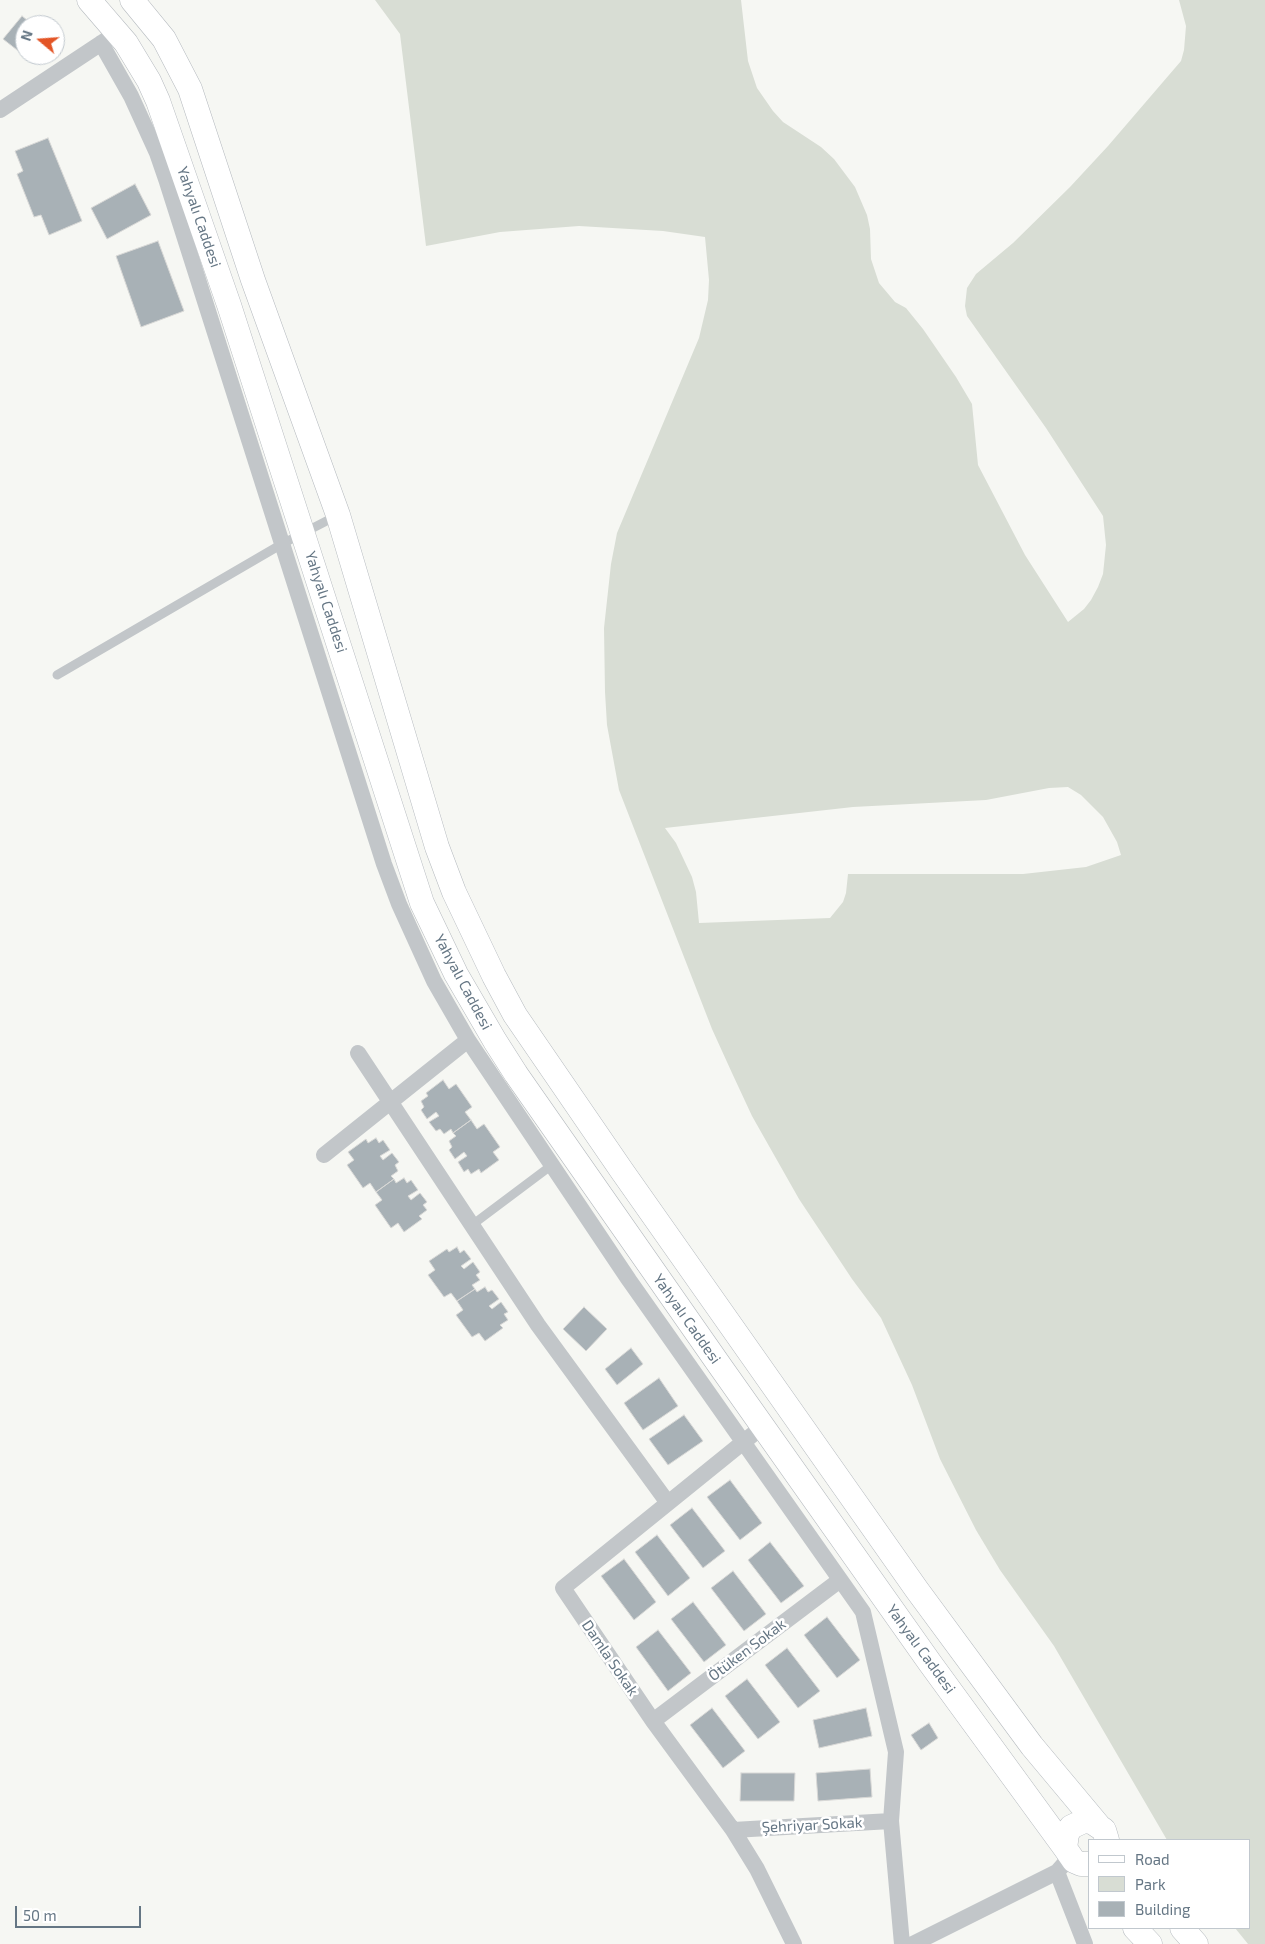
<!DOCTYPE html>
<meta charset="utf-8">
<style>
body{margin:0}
#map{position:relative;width:1265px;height:1944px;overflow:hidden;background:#f6f7f3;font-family:"Exo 2",sans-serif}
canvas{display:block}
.legend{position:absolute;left:1088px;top:1839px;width:162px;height:90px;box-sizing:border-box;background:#fff;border:1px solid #c1c8ce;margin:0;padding:6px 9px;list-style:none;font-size:15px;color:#657684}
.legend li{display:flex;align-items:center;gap:10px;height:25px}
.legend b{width:25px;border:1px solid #c1c8ce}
.north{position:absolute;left:15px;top:15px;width:50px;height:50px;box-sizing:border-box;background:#fff;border:1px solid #c1c8ce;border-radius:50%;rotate:288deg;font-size:14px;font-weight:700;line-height:20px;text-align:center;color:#657684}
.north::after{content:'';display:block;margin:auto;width:18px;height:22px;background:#e35526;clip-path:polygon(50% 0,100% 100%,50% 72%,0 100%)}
.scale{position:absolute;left:15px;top:1906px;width:126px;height:22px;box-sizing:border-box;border:2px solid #657684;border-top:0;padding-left:6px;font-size:15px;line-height:18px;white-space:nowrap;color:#657684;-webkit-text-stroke:4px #fff;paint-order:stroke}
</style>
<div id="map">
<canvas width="1265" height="1944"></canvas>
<ul class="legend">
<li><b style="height:6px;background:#fff"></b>Road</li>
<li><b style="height:14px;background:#d8ddd4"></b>Park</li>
<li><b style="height:14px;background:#a8b1b6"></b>Building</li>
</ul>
<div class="north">N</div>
<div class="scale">50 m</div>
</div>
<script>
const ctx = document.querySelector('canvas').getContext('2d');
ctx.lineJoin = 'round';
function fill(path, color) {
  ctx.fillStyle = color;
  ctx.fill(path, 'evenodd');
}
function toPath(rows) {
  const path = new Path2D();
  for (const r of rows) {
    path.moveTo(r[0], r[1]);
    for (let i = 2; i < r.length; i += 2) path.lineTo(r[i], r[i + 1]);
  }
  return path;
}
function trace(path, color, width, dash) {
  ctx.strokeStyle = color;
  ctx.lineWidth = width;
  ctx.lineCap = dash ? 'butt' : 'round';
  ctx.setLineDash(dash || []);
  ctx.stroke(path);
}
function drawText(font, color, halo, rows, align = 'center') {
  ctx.font = font + ' "Exo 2",sans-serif';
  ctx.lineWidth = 5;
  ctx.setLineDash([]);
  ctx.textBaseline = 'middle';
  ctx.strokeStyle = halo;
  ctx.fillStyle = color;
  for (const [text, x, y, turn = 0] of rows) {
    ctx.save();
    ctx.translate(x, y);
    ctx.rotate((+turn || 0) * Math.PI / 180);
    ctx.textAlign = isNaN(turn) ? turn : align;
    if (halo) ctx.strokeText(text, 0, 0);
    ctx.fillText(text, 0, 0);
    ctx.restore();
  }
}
const green = toPath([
 [375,0,741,0,748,61,757,88,773,111,783,122,821,147,834,159,855,187,867,215,870,229,871,259,879,283,895,302,906,308,923,329,956,377,972,404,978,465,1025,555,1068,622,1084,609,1091,600,1098,587,1103,574,1106,545,1103,516,1046,428,967,316,965,306,967,288,976,274,1013,243,1070,187,1108,146,1181,61,1184,50,1186,26,1179,0,1265,0,1265,1944,1248,1944,1235,1928,1249,1928,1249,1840,1167,1840,1054,1646,1000,1570,976,1530,940,1459,912,1385,881,1318,852,1279,799,1199,752,1116,732,1073,712,1029,619,790,607,725,605,692,604,628,611,564,617,533,699,338,708,300,709,280,705,237,663,231,579,226,500,232,426,246,400,34],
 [1068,787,1081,795,1103,817,1117,842,1121,855,1086,867,1023,874,848,874,846,893,843,902,830,918,699,923,696,892,692,877,676,843,665,828,853,807,986,800,1049,788]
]);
const building = toPath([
 [22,16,33,25,25,25,25,55,42,55,35,64,3,39,22,16],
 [48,138,82,221,49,235,41,215,34,217,17,174,23,171,15,151,48,138],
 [135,184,151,215,107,239,91,208,135,184],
 [158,241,184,311,141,327,116,256,158,241],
 [443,1080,449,1089,456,1084,472,1107,465,1112,471,1120,453,1133,451,1129,444,1134,440,1129,436,1131,429,1122,439,1116,436,1112,427,1119,421,1110,424,1107,421,1101,428,1096,426,1093,443,1080],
 [471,1120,477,1129,484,1124,500,1147,493,1152,499,1160,481,1173,479,1169,471,1174,468,1169,464,1172,458,1162,467,1156,464,1152,455,1159,449,1150,452,1147,449,1141,456,1136,453,1133,471,1120],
 [376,1138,379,1143,383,1140,390,1150,380,1156,383,1160,392,1153,399,1162,395,1165,398,1171,391,1176,394,1179,376,1192,370,1183,363,1188,347,1165,354,1160,348,1152,366,1139,368,1143,376,1138],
 [404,1178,407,1183,411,1180,418,1190,408,1196,411,1200,420,1193,427,1202,423,1205,427,1210,419,1216,422,1219,404,1232,398,1223,391,1228,375,1205,382,1200,376,1192,394,1179,396,1183,404,1178],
 [457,1247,460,1253,464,1250,471,1259,461,1266,464,1269,473,1262,480,1272,476,1275,480,1280,472,1285,475,1289,457,1301,451,1293,444,1297,428,1275,435,1270,429,1261,447,1249,449,1252,457,1247],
 [485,1287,488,1292,492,1290,499,1299,489,1306,492,1309,501,1302,508,1312,504,1314,508,1320,500,1325,503,1328,485,1341,479,1333,472,1337,456,1315,463,1310,457,1301,475,1289,477,1292,485,1287],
 [584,1307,607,1329,586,1351,563,1329,584,1307],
 [631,1348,643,1364,617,1385,605,1369,631,1348],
 [659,1378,678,1406,643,1430,624,1403,659,1378],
 [684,1415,703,1441,668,1465,649,1439,684,1415],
 [730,1480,762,1523,740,1540,707,1497,730,1480],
 [692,1508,725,1551,703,1568,670,1525,692,1508],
 [657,1535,690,1578,668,1596,635,1552,657,1535],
 [770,1542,804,1586,781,1603,748,1560,770,1542],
 [624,1559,656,1602,634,1620,601,1576,624,1559],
 [733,1571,766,1614,744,1631,711,1588,733,1571],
 [693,1602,726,1645,704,1662,671,1619,693,1602],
 [827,1617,860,1660,837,1678,804,1635,827,1617],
 [658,1630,691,1673,668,1691,636,1647,658,1630],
 [787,1648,820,1691,798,1708,765,1665,787,1648],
 [747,1679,780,1722,758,1739,725,1696,747,1679],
 [712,1708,745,1751,723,1768,690,1725,712,1708],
 [866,1708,872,1736,819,1748,813,1720,866,1708],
 [929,1723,938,1738,921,1750,911,1735,929,1723],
 [870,1769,872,1797,818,1801,816,1773,870,1769],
 [741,1773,795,1773,794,1801,740,1801,741,1773]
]);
const lane = toPath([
 [57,675,282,544,338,515],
 [472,1225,552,1165]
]);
const street = toPath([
 [101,43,131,96,157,153,167,182,384,864,399,904,434,981,468,1040,629,1280,863,1612,896,1752,891,1821,902,1944],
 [0,110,109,38],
 [358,1053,538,1325,668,1503],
 [324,1155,468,1040],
 [762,1427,563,1588,653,1721,733,1830,757,1869,794,1944],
 [653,1721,840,1580],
 [733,1830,891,1821],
 [1064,1864,1057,1872,1085,1944],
 [913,1944,1057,1872]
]);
const secondary = toPath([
 [89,0,126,43,149,81,158,101,229,305,422,903,456,974,495,1041,516,1074,720,1366,930,1663,1065,1848],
 [132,0,164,39,190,89,253,280,338,515,437,847,454,892,494,976,515,1015,622,1171,917,1590,1032,1746,1098,1825],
 [1089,1864,1081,1864,1074,1861,1065,1848,1067,1834,1071,1827,1084,1821,1092,1822,1104,1830,1107,1840],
 [1135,1928,1150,1944],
 [1182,1928,1196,1944]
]);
const streetNames = [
 ["Yahyalı Caddesi",199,217,71],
 ["Yahyalı Caddesi",326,602,72],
 ["Yahyalı Caddesi",463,982,62],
 ["Yahyalı Caddesi",687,1319,55],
 ["Yahyalı Caddesi",921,1649,54],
 ["Ötüken Sokak",747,1650,-37],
 ["Damla Sokak",610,1658,56],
 ["Şehriyar Sokak",812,1825,-3]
];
fill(green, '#d8ddd4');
fill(building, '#a8b1b6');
trace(building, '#d8d8d6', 1);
trace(secondary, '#b4b9be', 25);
trace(lane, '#c2c6c9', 9);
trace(street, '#c2c6c9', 16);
trace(secondary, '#fff', 24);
drawText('15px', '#657684', '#fff', streetNames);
</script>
